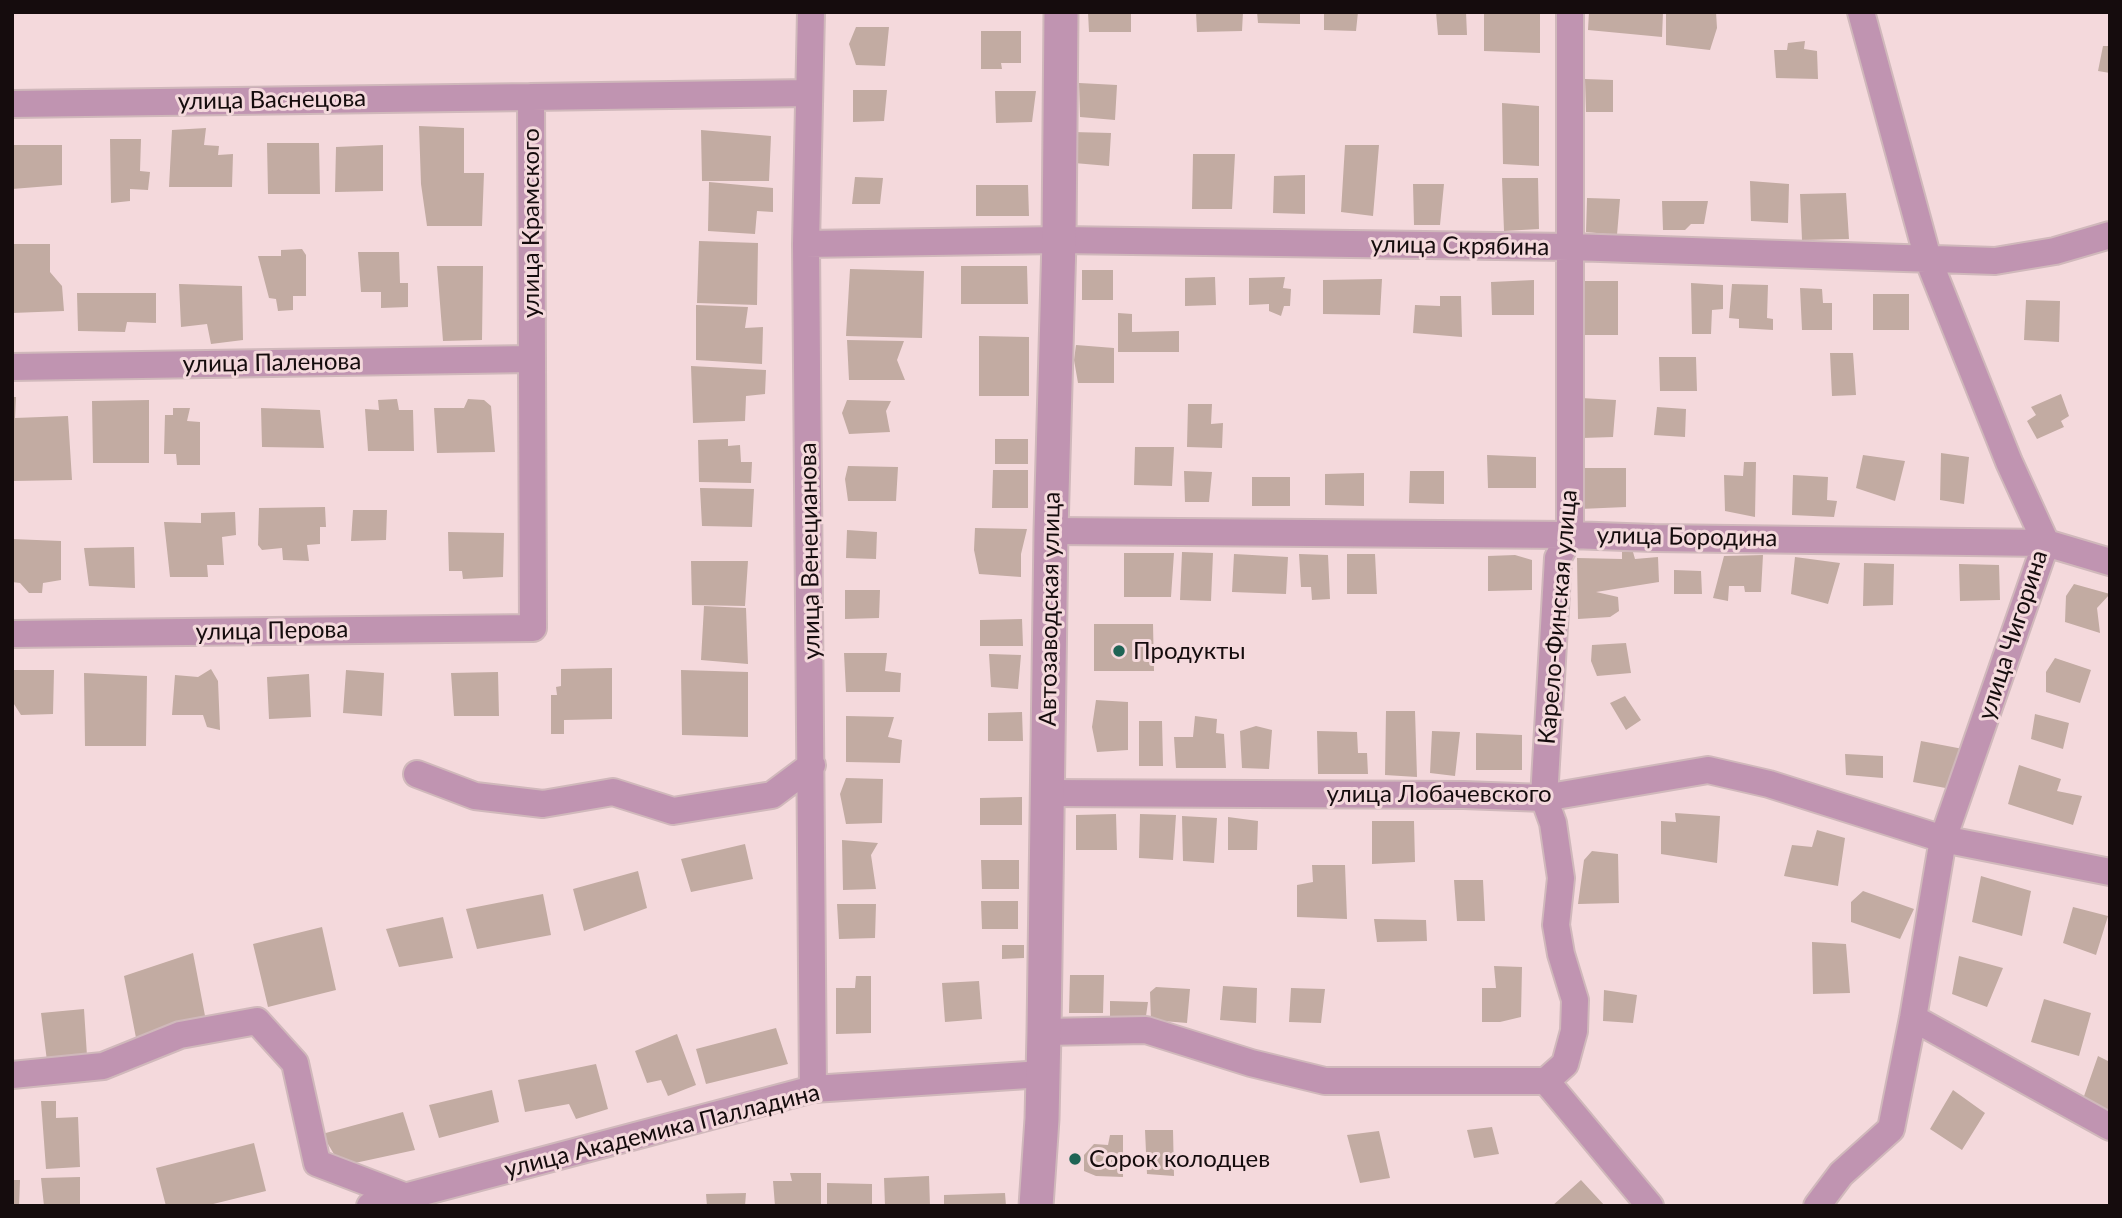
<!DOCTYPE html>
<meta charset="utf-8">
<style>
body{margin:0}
#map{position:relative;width:2122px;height:1218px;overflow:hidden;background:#f4d9dc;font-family:Lato,sans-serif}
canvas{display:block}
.frame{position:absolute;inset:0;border:14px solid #150c0d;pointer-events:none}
</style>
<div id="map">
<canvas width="2122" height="1218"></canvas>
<div class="frame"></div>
</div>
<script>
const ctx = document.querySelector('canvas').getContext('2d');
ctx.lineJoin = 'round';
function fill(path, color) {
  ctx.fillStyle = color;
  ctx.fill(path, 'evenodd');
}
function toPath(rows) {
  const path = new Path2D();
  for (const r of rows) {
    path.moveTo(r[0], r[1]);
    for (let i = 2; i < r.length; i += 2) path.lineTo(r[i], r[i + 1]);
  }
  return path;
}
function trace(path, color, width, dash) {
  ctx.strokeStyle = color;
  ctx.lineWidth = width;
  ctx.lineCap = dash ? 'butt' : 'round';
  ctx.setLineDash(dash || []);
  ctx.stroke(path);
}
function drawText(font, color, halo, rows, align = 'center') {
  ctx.font = font + ' Lato,sans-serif';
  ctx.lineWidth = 6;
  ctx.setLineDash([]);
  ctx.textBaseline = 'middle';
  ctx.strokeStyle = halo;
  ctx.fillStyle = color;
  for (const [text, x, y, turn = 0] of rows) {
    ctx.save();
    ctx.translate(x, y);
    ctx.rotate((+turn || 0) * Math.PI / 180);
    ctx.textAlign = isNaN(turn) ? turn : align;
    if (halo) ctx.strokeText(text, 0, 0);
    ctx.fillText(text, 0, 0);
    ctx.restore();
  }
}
const building = toPath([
 [1088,12,1131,12,1131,32,1089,32],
 [1196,12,1243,12,1242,31,1197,32],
 [1257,12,1300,12,1300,24,1258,23],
 [1324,12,1358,12,1356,31,1324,30],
 [1436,12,1466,12,1467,35,1438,35],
 [1484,12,1540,12,1540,53,1484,51],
 [1589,12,1663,12,1662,37,1588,30],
 [1666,12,1716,12,1717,28,1710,50,1666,45],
 [856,27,889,27,885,66,856,65,849,44],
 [981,31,1021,31,1021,63,1001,63,1002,69,981,69],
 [1805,41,1804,49,1817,51,1818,79,1776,78,1774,50,1787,50,1788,43],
 [2103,46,2110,46,2110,73,2098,71],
 [1585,79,1613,80,1613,112,1586,112],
 [1079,83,1117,85,1115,120,1080,117],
 [853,90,887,90,884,121,853,122],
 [995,91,1036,91,1032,122,996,123],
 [1502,103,1539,106,1539,166,1503,164],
 [419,126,464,128,464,173,484,173,482,226,427,226,421,184],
 [206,128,204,145,219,146,218,155,233,154,232,187,169,187,172,130],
 [701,130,771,136,769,181,702,181],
 [1073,132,1111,133,1109,166,1074,163],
 [110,139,141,139,140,171,150,172,148,190,130,189,130,201,111,203],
 [267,143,319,143,320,194,268,194],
 [12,145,62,145,62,185,12,189],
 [383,145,383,191,335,192,336,147],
 [1345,145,1379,145,1373,216,1341,212],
 [1193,154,1235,154,1232,209,1192,209],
 [1305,175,1305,214,1273,213,1274,176],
 [855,177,883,178,880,204,852,204],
 [1502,178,1538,178,1539,229,1504,231],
 [1750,181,1789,184,1788,223,1751,221],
 [709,182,773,188,773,212,757,211,755,234,708,231],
 [1413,184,1444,184,1440,225,1414,225],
 [976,185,1028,185,1029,216,976,216],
 [1846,193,1849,239,1802,240,1800,194],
 [1587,198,1620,199,1617,235,1586,232],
 [1662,201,1708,201,1704,224,1691,224,1685,230,1663,230],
 [699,241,758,243,757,305,697,303],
 [12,244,50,244,50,272,62,286,64,311,12,313],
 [302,249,306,255,306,296,293,296,293,310,278,311,276,299,269,298,258,256,281,256,281,250],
 [358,252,399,252,400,283,408,283,408,307,381,308,381,292,361,292],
 [437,266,483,266,482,340,443,341],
 [961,266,1027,266,1028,304,961,304],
 [850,269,924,271,922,338,846,336],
 [1082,270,1113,270,1113,300,1082,300],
 [1215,277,1216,305,1185,306,1185,278],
 [1285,277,1283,288,1291,289,1290,306,1284,306,1281,316,1269,311,1269,304,1249,305,1249,278],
 [1382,279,1380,315,1323,314,1323,280],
 [1534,280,1534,315,1492,315,1491,282],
 [1583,281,1618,281,1618,335,1583,335],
 [1691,283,1723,285,1723,309,1712,310,1711,334,1692,334],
 [179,284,242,286,243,340,211,344,207,324,181,327],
 [1732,284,1768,285,1767,318,1773,319,1773,330,1739,328,1739,319,1729,318],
 [1800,288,1822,289,1823,303,1832,303,1832,330,1802,330],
 [77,293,156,293,156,323,127,322,125,332,78,331],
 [1873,294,1909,294,1909,330,1873,330],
 [1440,296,1461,296,1462,337,1413,333,1415,305,1440,306],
 [2026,300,2060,301,2059,342,2024,340],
 [696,305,748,307,745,328,763,327,762,364,696,360],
 [1118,313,1132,314,1132,332,1179,331,1179,352,1118,352],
 [979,336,1029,337,1029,396,979,396],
 [847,340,904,341,897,360,905,380,849,380],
 [1076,345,1114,348,1114,383,1078,383,1074,360],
 [1830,353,1853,353,1856,395,1832,396],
 [1659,357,1696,357,1697,391,1660,391],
 [691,366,766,370,765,394,746,396,745,421,693,423],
 [2061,394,2069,416,2061,421,2064,427,2037,439,2027,421,2036,415,2031,407],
 [12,397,16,397,15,418,68,416,72,480,12,481],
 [1581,398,1616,400,1613,437,1582,438],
 [397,399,399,410,413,410,414,451,368,451,365,409,379,410,378,400],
 [468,399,484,400,491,406,495,452,437,453,434,408,464,408],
 [149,400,149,463,93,463,92,401],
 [847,400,891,401,886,411,890,432,849,434,842,413],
 [1188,404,1212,404,1211,424,1223,423,1222,448,1187,447],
 [1657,407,1686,409,1685,437,1654,435],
 [173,408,190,408,187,421,200,422,200,465,177,465,176,454,164,454,165,415,173,415],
 [261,408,320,410,324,448,262,447],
 [728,439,728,446,740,445,741,462,752,462,751,483,699,482,698,440],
 [995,439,1028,439,1028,464,995,464],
 [1135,447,1174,447,1172,486,1134,485],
 [1941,453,1969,457,1964,504,1940,500],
 [1487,455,1536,457,1536,488,1488,488],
 [1863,455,1905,461,1895,501,1856,488],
 [1744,462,1756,462,1755,517,1725,511,1724,475,1743,476],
 [848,466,898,467,896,501,848,501,845,479],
 [1578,468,1626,468,1626,507,1580,509],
 [993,470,1028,470,1028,508,992,508],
 [1184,471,1212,472,1209,502,1185,502],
 [1410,471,1444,471,1444,504,1409,503],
 [1364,473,1364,506,1325,505,1325,474],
 [1793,475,1828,477,1827,500,1837,501,1834,517,1792,515],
 [1252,477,1290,477,1290,506,1252,506],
 [700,488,754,489,752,527,702,526],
 [325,507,326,527,320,527,320,544,307,545,309,561,283,560,282,548,262,550,258,545,259,508],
 [353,510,387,510,386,540,351,541],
 [235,512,236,535,222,537,224,565,207,565,208,577,170,577,164,522,201,523,201,513],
 [975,528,1027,529,1021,554,1021,577,979,574,974,550],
 [847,530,877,532,876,559,846,558],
 [448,532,504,533,503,577,463,579,462,571,449,571],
 [12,539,61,541,61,580,43,583,42,593,29,593,20,583,12,582],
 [134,547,135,588,89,586,84,548],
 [1182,552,1213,553,1211,601,1180,600],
 [1622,552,1633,552,1635,559,1658,557,1659,582,1596,592,1618,597,1619,611,1610,617,1578,619,1577,558,1622,559],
 [1124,553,1174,553,1171,597,1124,597],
 [1234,554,1288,557,1286,594,1232,592],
 [1299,554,1328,555,1330,599,1312,600,1311,587,1301,587],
 [1347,554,1375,554,1377,594,1347,594],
 [1515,555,1532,560,1532,590,1488,591,1488,556],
 [1763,555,1761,592,1745,592,1744,586,1729,586,1728,601,1713,598,1724,556],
 [1795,557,1840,563,1828,604,1791,594],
 [691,561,748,561,745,606,692,605],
 [1864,563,1894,564,1893,605,1863,606],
 [1959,564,1999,565,2000,600,1960,601],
 [1674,570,1701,571,1702,594,1674,594],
 [2074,584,2110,594,2097,608,2100,633,2065,622,2066,596],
 [845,590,880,590,879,618,845,619],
 [704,606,746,608,748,664,701,660],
 [1022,619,1023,646,980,646,980,620],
 [1094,624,1153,624,1154,671,1094,671],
 [1626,643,1631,673,1597,676,1591,661,1592,645],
 [844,653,887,653,885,671,901,673,900,692,846,692],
 [989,654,1021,655,1018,689,991,687],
 [2055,658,2091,670,2080,703,2046,692,2046,672],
 [612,668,612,719,564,720,564,734,551,734,551,695,557,695,556,687,561,686,561,669],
 [211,669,218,681,220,730,207,727,203,715,172,715,175,675,198,677],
 [12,670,54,670,53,714,21,715,12,701],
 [346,670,384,673,382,716,343,713],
 [681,670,748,672,748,737,682,735],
 [498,672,499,716,454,716,451,673],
 [84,673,147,676,146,746,85,746],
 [309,674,311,717,269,719,267,677],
 [1625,696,1641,720,1626,730,1610,703],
 [1096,700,1128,702,1128,750,1097,752,1092,727],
 [1386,711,1415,711,1417,777,1385,775],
 [1022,712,1023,741,988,741,988,713],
 [2035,714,2069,723,2063,749,2031,739],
 [846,716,894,717,888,737,902,740,900,763,846,762],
 [1195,716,1217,719,1216,733,1224,734,1226,768,1176,768,1174,737,1193,737],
 [1139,721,1162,721,1163,766,1139,766],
 [1256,726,1272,730,1269,769,1242,768,1240,731],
 [1317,731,1357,732,1358,753,1367,753,1368,774,1318,774],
 [1432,731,1460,732,1455,776,1430,773],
 [1476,733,1522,735,1522,770,1476,770],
 [1921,741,1963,749,1951,789,1913,782],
 [1845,754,1883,756,1883,778,1846,775],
 [2019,765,2061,779,2057,791,2082,796,2073,825,2008,804],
 [846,778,883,779,882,823,846,824,840,794],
 [1022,797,1022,825,980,825,980,798],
 [1675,813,1720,816,1717,863,1661,854,1661,821,1676,822],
 [1116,814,1117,850,1076,850,1076,815],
 [1140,814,1176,815,1173,860,1139,858],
 [1182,816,1217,818,1214,863,1183,861],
 [1228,817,1258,821,1257,850,1228,850],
 [1372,821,1414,821,1415,862,1372,864],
 [1817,830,1845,838,1838,886,1784,876,1792,845,1812,847],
 [842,840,878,843,871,855,876,889,843,890],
 [745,844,753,879,691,892,681,859],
 [1592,851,1618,854,1619,903,1578,904,1584,860],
 [981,860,1019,860,1019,889,982,889],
 [1312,865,1345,865,1347,919,1297,917,1297,885,1313,882],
 [638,871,647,908,584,931,573,889],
 [1981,876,2031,891,2022,936,1972,922],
 [1454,880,1483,880,1485,921,1457,921],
 [1863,891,1914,909,1900,939,1851,922,1851,902],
 [543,894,551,935,477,949,466,909],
 [981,901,1018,901,1018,929,982,929],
 [837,904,876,904,875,938,839,939],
 [2073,907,2108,916,2096,955,2063,943],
 [443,917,453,958,399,967,386,929],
 [1374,919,1426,920,1427,941,1377,942],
 [322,927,336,990,268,1007,253,944],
 [1812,942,1846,944,1850,993,1813,994],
 [1002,945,1024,945,1024,958,1002,959],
 [193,953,206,1021,137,1043,124,976],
 [1959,956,2003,968,1987,1007,1952,994],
 [1494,966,1522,967,1521,1017,1500,1022,1482,1022,1482,988,1496,988],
 [1070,975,1104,975,1103,1013,1069,1013],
 [856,976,871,976,871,1033,836,1034,836,988,855,988],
 [979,981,982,1019,945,1022,942,983],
 [1223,986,1257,988,1256,1023,1220,1020],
 [1156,987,1190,989,1187,1023,1151,1020,1150,992],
 [1291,988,1325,989,1321,1023,1289,1022],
 [1604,990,1637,995,1633,1023,1603,1021],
 [2044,999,2091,1013,2079,1056,2031,1042],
 [1110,1001,1148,1002,1145,1023,1110,1023],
 [84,1009,87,1056,47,1061,41,1013],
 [776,1028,788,1064,706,1084,696,1049],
 [677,1034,696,1085,668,1096,661,1080,647,1083,635,1051],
 [2098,1056,2110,1062,2110,1111,2083,1099],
 [596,1064,608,1109,576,1119,569,1104,525,1112,518,1080],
 [492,1090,499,1122,439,1138,429,1105],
 [1953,1090,1985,1113,1962,1150,1930,1129],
 [41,1101,56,1101,56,1118,78,1117,80,1167,46,1169],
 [403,1112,415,1150,341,1166,322,1134],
 [1492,1127,1499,1154,1474,1158,1467,1130],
 [1145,1130,1173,1130,1174,1176,1147,1174],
 [1379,1131,1390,1178,1360,1183,1347,1135],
 [1110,1135,1123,1135,1123,1177,1096,1176,1084,1171,1084,1155,1094,1144,1108,1145],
 [254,1143,266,1191,205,1206,166,1206,156,1168],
 [790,1173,821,1173,821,1206,775,1206,773,1181,792,1181],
 [929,1176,930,1206,885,1206,884,1178],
 [80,1177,80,1206,44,1206,41,1178],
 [12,1180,20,1180,19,1206,12,1206],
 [1581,1180,1605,1206,1552,1206],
 [827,1183,872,1184,872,1206,827,1206],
 [746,1193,745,1206,707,1206,706,1194],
 [1005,1193,1006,1206,944,1206,944,1195]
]);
const minor = toPath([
 [811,12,806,244,813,1089],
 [12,104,531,97],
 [806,244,1059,240,1570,247,1995,261,2055,251,2110,235],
 [12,367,531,359],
 [1051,531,1570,535,1654,538,2046,543,2110,562],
 [12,634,533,628,531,97,809,93],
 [417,774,475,796,543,804,613,792,673,811,772,795,812,765],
 [1046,793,1464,795,1544,798,1708,770,1769,784,1943,839,2110,872],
 [1913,1018,2110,1127],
 [1044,1032,1146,1030,1251,1063,1325,1081,1546,1081,1650,1206],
 [12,1075,103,1066,180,1035,257,1021,295,1063,317,1163,409,1198],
 [1546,1081,1565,1064,1574,1031,1575,1000,1561,954,1556,925,1561,878,1553,823,1544,798,1558,558,1570,535,1570,12],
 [370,1206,813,1089,1043,1074],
 [1817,1206,1841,1174,1891,1129,1913,1018,1943,839,2046,543,2009,462,1928,259,1861,12]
]);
const tertiary = toPath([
 [1036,1206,1042,1119,1044,1032,1051,531,1059,240,1061,12]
]);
const markers = [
 [1119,651,7,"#1f6455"],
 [1075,1159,7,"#1f6455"]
];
const streetNames = [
 ["улица Васнецова",272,100,-1],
 ["улица Крамского",531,223,-90],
 ["улица Скрябина",1460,246,1],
 ["улица Паленова",272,363,-1],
 ["улица Бородина",1687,537,1],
 ["улица Венецианова",810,551,-91],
 ["Автозаводская улица",1050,609,-89],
 ["Карело-Финская улица",1558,617,-85],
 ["улица Перова",272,631,-1],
 ["улица Чигорина",2013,635,-72],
 ["улица Лобачевского",1439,794],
 ["улица Академика Палладина",662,1131,-14]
];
const poiNames = [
 ["Продукты",1133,651],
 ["Сорок колодцев",1089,1159]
];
fill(building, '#c2aba2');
trace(minor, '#d0b8bb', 30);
trace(tertiary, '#d0b8bb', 37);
trace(minor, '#c094b1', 26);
trace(tertiary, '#c094b1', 33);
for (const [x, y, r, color] of markers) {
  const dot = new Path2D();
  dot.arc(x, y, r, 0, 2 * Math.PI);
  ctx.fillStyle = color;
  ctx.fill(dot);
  trace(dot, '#f4d9dc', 2.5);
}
drawText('24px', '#150c0d', '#f4d9dc', streetNames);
drawText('24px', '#150c0d', '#f4d9dc', poiNames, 'left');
</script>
